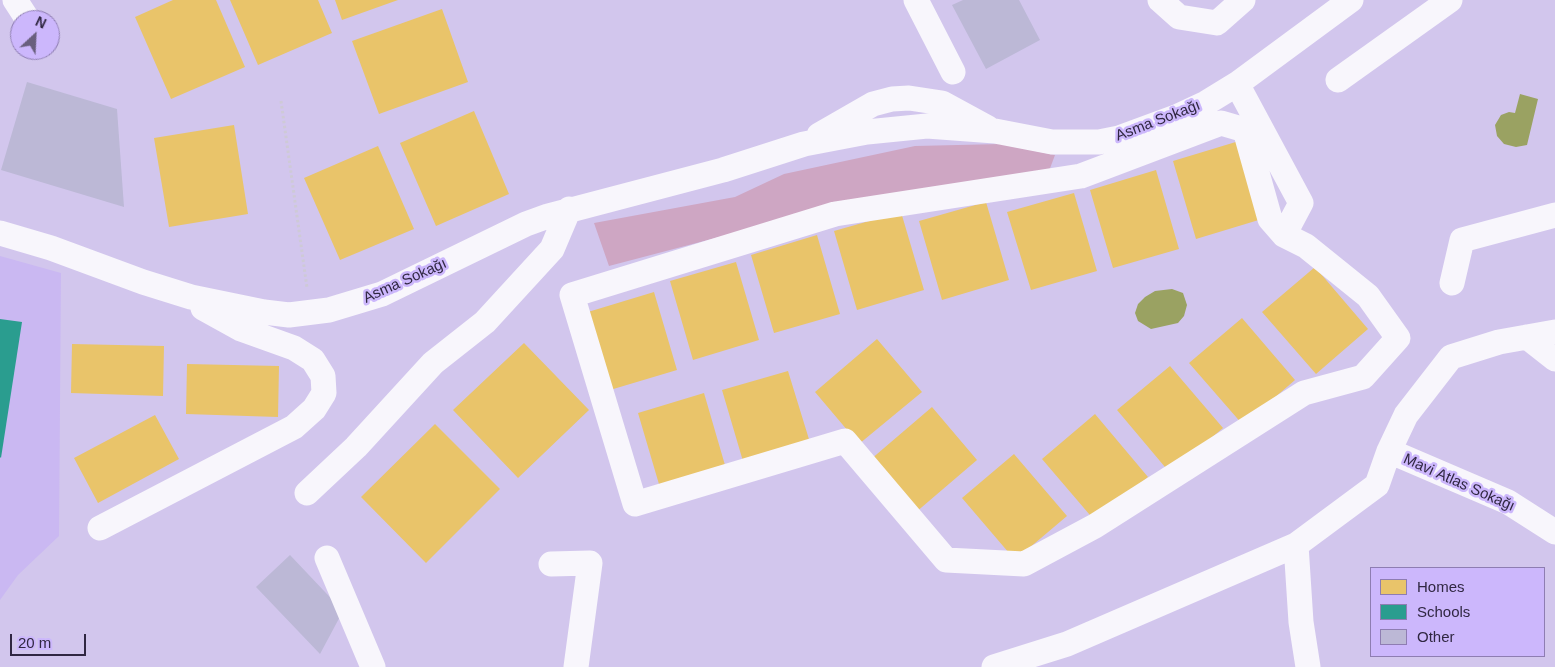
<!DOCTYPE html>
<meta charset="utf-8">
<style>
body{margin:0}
#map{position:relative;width:1555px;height:667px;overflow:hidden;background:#d2c6ed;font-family:Helvetica,sans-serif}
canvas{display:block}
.legend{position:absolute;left:1370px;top:567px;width:175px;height:90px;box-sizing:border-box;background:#ccb7fc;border:1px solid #8e7db2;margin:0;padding:6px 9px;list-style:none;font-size:15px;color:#302742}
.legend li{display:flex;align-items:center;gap:10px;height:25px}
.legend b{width:25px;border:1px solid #8e7db2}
.north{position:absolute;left:10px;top:10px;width:50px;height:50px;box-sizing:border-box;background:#ccb7fc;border:1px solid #8e7db2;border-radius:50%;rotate:25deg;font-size:14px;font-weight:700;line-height:20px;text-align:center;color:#302742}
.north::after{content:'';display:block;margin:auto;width:18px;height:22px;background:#695f7e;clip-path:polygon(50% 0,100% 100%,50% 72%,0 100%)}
.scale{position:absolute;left:10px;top:634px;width:76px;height:22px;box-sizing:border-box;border:2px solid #302742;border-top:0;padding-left:6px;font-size:15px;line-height:18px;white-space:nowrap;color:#302742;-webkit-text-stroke:4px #ccb7fc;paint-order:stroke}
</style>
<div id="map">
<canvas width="1555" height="667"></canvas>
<ul class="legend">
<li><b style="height:14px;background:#e9c46a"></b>Homes</li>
<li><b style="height:14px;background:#2a9d8f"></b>Schools</li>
<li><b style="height:14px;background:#bcb8d6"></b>Other</li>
</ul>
<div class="north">N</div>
<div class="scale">20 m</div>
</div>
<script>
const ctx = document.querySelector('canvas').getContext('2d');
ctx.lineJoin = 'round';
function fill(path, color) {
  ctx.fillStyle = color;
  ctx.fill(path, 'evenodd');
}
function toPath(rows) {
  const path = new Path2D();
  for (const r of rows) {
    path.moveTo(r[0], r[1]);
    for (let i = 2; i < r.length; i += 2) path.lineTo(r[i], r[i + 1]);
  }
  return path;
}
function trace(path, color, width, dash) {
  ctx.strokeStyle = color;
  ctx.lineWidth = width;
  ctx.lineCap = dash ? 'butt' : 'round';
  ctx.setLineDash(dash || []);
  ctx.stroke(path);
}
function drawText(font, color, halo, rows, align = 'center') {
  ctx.font = font + ' Helvetica,sans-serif';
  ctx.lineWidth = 5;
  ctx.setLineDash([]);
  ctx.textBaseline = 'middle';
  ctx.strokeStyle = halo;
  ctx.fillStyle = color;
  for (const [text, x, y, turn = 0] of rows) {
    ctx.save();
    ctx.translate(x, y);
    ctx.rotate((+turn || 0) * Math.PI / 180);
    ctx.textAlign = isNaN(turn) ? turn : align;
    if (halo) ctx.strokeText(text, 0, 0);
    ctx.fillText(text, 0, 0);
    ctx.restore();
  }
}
const built = toPath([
 [0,256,61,273,59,536,18,575,0,600]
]);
const green = toPath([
 [1001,144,1055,155,1049,171,784,220,609,266,594,223,735,197,784,174,915,146]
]);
const water = toPath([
 [1520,94,1538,99,1527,145,1516,147,1504,144,1497,136,1495,125,1501,115,1509,112,1515,113],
 [1172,289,1183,293,1187,305,1184,316,1178,323,1151,329,1138,321,1135,313,1138,304,1145,297,1155,291]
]);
const homes = toPath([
 [173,0,216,0,245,67,171,99,135,17],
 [230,0,318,0,332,33,258,65],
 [335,0,398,0,342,20],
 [442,9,468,82,379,114,352,41],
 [474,111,509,194,436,226,400,143],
 [234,125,248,214,169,227,154,138],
 [1239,141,1262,219,1196,239,1173,161],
 [378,146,414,229,340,260,304,178],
 [1156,170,1179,249,1113,268,1090,190],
 [1074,193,1097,271,1031,290,1007,212],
 [986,202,1009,280,942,300,919,221],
 [901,212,924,290,857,310,834,231],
 [817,235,840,314,774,333,751,255],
 [736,262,759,340,693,360,670,281],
 [1315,267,1368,329,1316,374,1262,312],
 [654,292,677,370,610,390,588,312],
 [1242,318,1295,380,1243,425,1189,363],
 [877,339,922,392,859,444,815,392],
 [524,343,589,410,518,478,453,410],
 [72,344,164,346,163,396,71,393],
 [187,364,279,366,278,417,186,414],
 [1170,366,1223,428,1170,473,1117,410],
 [788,371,812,449,745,468,722,390],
 [704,393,727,472,661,491,638,413],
 [932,407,977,460,915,513,870,460],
 [1095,414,1148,477,1095,521,1042,459],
 [155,415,179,459,98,503,74,458],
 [435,424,500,489,426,563,361,497],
 [1014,454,1067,516,1015,560,962,498]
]);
const schools = toPath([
 [0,319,22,322,1,458,0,457]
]);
const building = toPath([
 [963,0,1019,0,1040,40,986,69,952,5],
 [27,82,117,109,124,207,1,170],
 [290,555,343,611,320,654,256,587]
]);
const path = toPath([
 [281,101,307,288]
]);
const minor = toPath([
 [15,0,28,20],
 [916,0,953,72],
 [1160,0,1179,17,1217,23,1243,0],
 [1338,80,1450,0],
 [1237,84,1301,203,1284,235,1270,219,1245,130,1221,123,1081,176,835,214,572,295,635,504,845,441,946,560,1024,564,1095,526,1304,393,1363,377,1398,338,1368,296,1306,246,1284,235],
 [819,135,873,104,892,99,909,98,942,103,988,128],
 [0,233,51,248,143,282,191,297,264,312,289,315,329,310,382,294,526,224,548,216,723,170,804,144,867,132,927,126,995,131,1052,142,1099,142,1119,138,1176,117,1206,103,1237,84,1351,0],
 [1452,283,1462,240,1555,215],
 [1527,337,1555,359],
 [1389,451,1508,502,1555,532],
 [307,493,356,447,433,363,485,322,552,249,569,209],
 [100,528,294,427,314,409,324,393,323,376,313,360,294,348,241,329,203,308],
 [1296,545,1301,622,1308,667],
 [327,558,373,667],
 [551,564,590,563,576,667],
 [994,667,1067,644,1296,545,1377,485,1389,451,1406,415,1451,357,1499,342,1555,332]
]);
const streetNames = [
 ["Asma Sokağı",1158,121,-21],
 ["Asma Sokağı",405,281,-24],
 ["Mavi Atlas Sokağı",1459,483,24]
];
fill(built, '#cab8f2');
fill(green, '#cea6c3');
fill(water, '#9aa262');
fill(homes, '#e9c46a');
fill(schools, '#2a9d8f');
fill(building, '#bcb8d6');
trace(path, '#cecad6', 3, [2.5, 2.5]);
trace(minor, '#f8f6fc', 25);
drawText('15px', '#302742', '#ccb7fc', streetNames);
</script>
